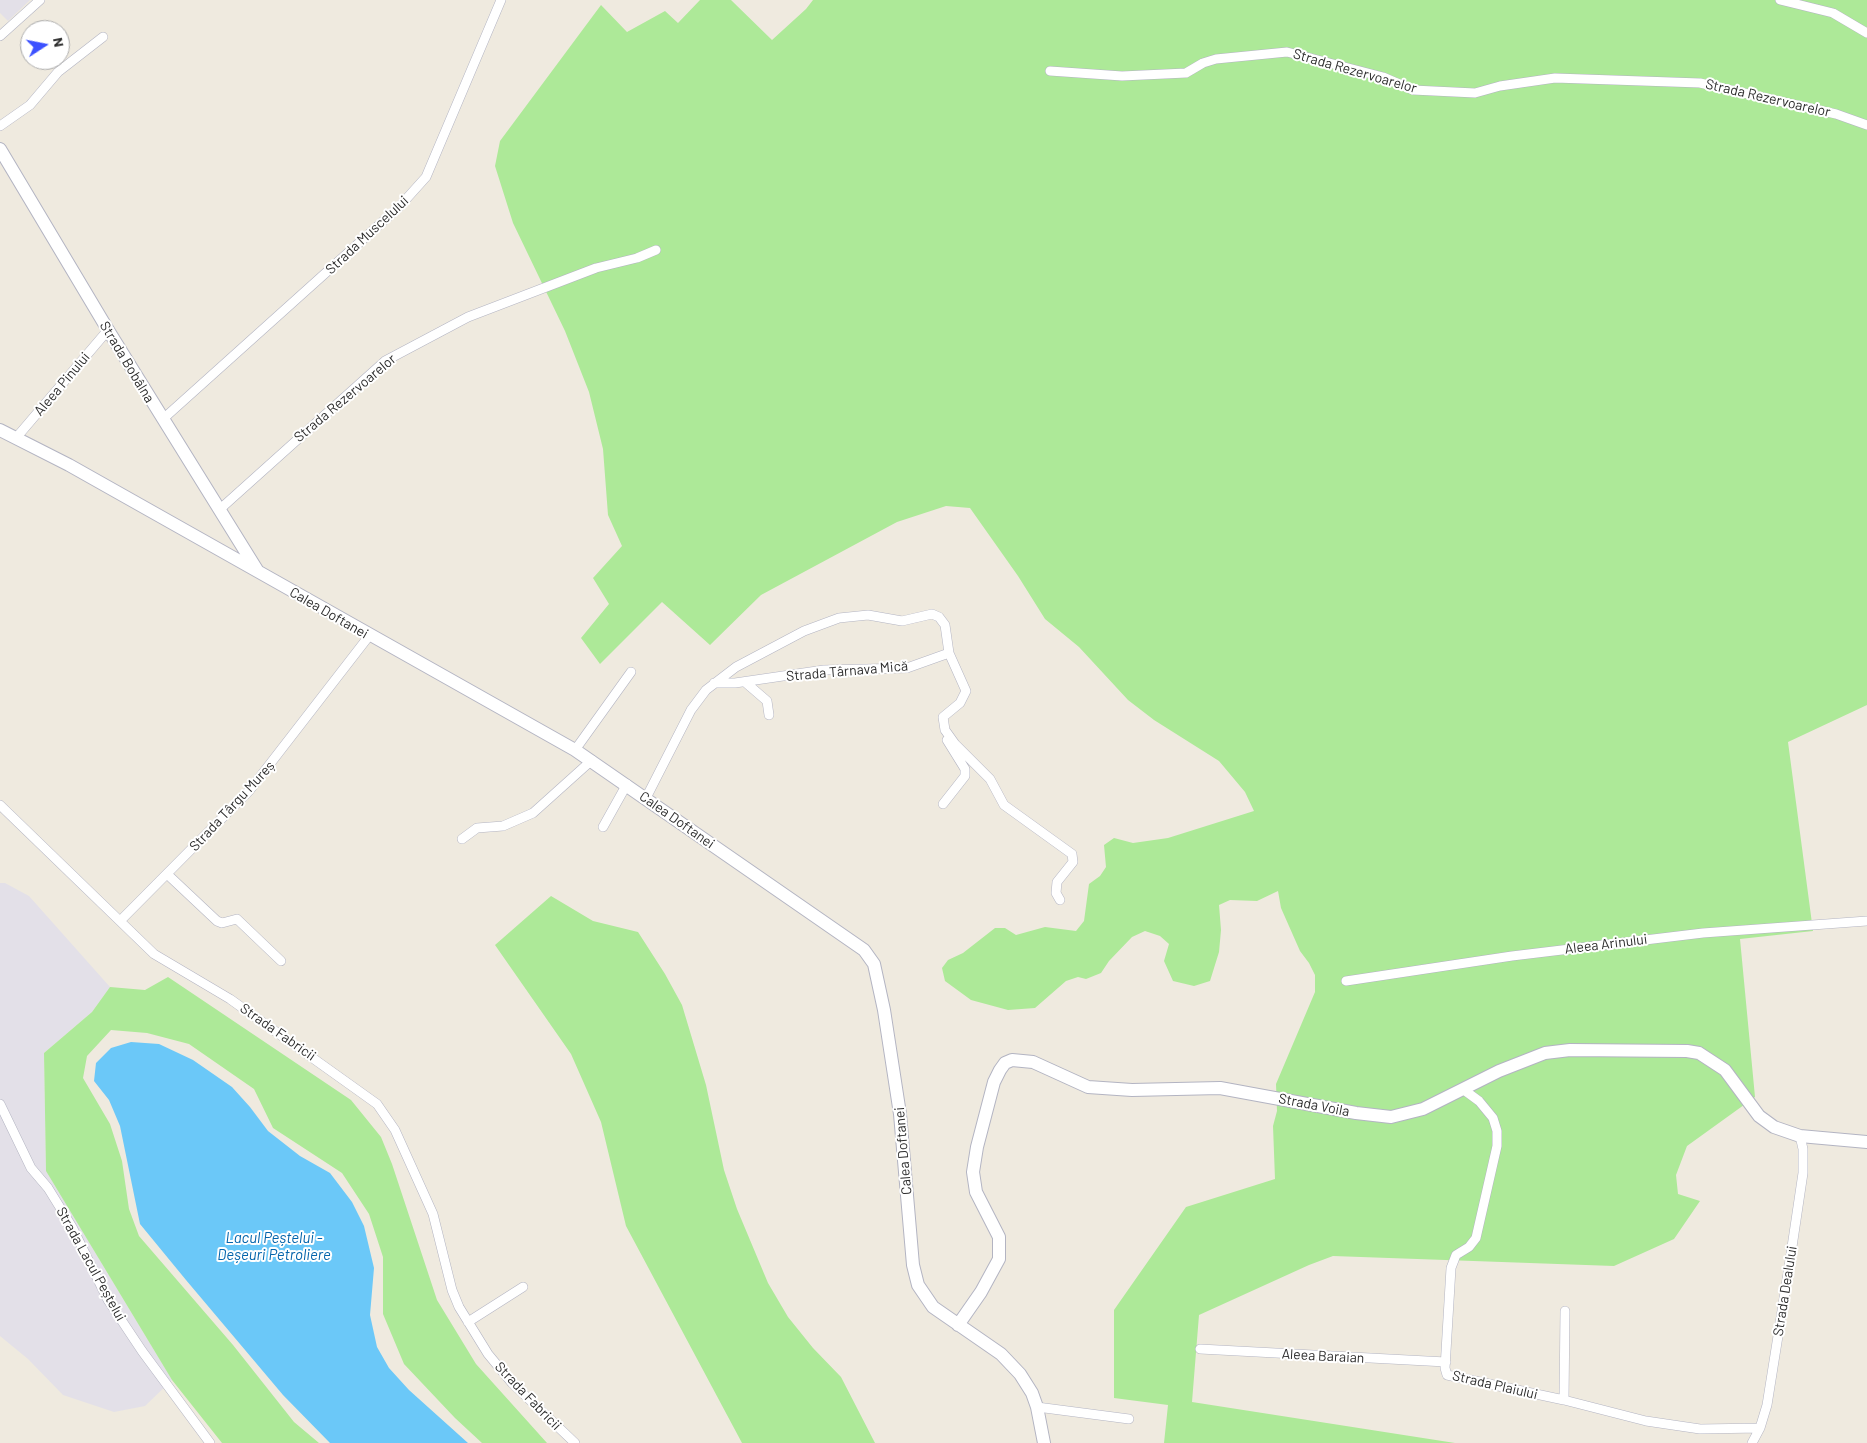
<!DOCTYPE html>
<meta charset="utf-8">
<style>
body{margin:0}
#map{position:relative;width:1867px;height:1443px;overflow:hidden;background:#efeadf;font-family:Barlow,sans-serif}
canvas{display:block}
.north{position:absolute;left:20px;top:20px;width:50px;height:50px;box-sizing:border-box;background:#fff;border:1px solid #ababab;border-radius:50%;rotate:79deg;font-size:14px;font-weight:700;line-height:20px;text-align:center;color:#2d2d2d}
.north::after{content:'';display:block;margin:auto;width:18px;height:22px;background:#3c51ff;clip-path:polygon(50% 0,100% 100%,50% 72%,0 100%)}
</style>
<div id="map">
<canvas width="1867" height="1443"></canvas>
<div class="north">N</div>
</div>
<script>
const ctx = document.querySelector('canvas').getContext('2d');
ctx.lineJoin = 'round';
function fill(path, color) {
  ctx.fillStyle = color;
  ctx.fill(path, 'evenodd');
}
function toPath(rows) {
  const path = new Path2D();
  for (const r of rows) {
    path.moveTo(r[0], r[1]);
    for (let i = 2; i < r.length; i += 2) path.lineTo(r[i], r[i + 1]);
  }
  return path;
}
function trace(path, color, width, dash) {
  ctx.strokeStyle = color;
  ctx.lineWidth = width;
  ctx.lineCap = dash ? 'butt' : 'round';
  ctx.setLineDash(dash || []);
  ctx.stroke(path);
}
function drawText(font, color, halo, rows, align = 'center') {
  ctx.font = font + ' Barlow,sans-serif';
  ctx.lineWidth = 4;
  ctx.setLineDash([]);
  ctx.textBaseline = 'middle';
  ctx.strokeStyle = halo;
  ctx.fillStyle = color;
  for (const [text, x, y, turn = 0] of rows) {
    ctx.save();
    ctx.translate(x, y);
    ctx.rotate((+turn || 0) * Math.PI / 180);
    ctx.textAlign = isNaN(turn) ? turn : align;
    if (halo) ctx.strokeText(text, 0, 0);
    ctx.fillText(text, 0, 0);
    ctx.restore();
  }
}
const industrial = toPath([
 [0,0,30,0,8,21,0,13],
 [0,883,5,883,29,896,110,987,92,1012,44,1053,46,1171,172,1380,145,1406,114,1412,63,1395,28,1359,0,1336]
]);
const green = toPath([
 [700,0,731,0,772,40,806,9,813,0,1867,0,1867,705,1788,742,1813,931,1740,939,1755,1097,1687,1146,1676,1175,1678,1194,1700,1201,1674,1239,1614,1266,1333,1256,1309,1265,1199,1315,1192,1402,1455,1443,1164,1443,1168,1405,1114,1398,1114,1310,1186,1207,1275,1179,1273,1126,1277,1111,1276,1084,1315,992,1315,975,1309,963,1300,951,1281,908,1278,891,1257,901,1230,900,1219,905,1221,930,1219,952,1210,981,1194,986,1173,981,1164,961,1169,944,1160,936,1145,931,1132,937,1109,961,1101,973,1086,979,1078,977,1066,981,1035,1008,1008,1010,971,1000,945,981,942,968,948,960,963,953,995,928,1005,928,1016,935,1045,927,1076,931,1084,921,1089,884,1100,876,1106,867,1104,845,1114,838,1133,843,1168,838,1254,811,1245,792,1219,761,1154,720,1128,700,1079,647,1045,619,1018,576,970,508,946,506,897,522,761,595,710,645,662,602,600,664,581,638,609,604,593,578,622,546,608,515,603,449,589,392,565,331,513,223,495,166,500,141,601,5,627,32,665,11,678,23],
 [551,896,593,921,638,932,665,974,682,1005,706,1085,724,1170,737,1209,768,1283,788,1317,813,1348,841,1377,875,1443,742,1443,626,1226,601,1122,571,1054,495,945],
 [168,977,351,1100,381,1137,392,1164,437,1300,476,1364,547,1443,482,1443,455,1418,404,1364,383,1314,383,1257,369,1214,342,1173,273,1128,254,1089,189,1044,147,1033,111,1030,87,1056,83,1078,110,1124,122,1161,129,1209,139,1236,233,1345,294,1422,319,1443,222,1443,172,1380,46,1171,44,1053,92,1012,110,987,145,990]
]);
const water = toPath([
 [131,1042,159,1044,193,1060,232,1087,250,1107,268,1131,300,1156,330,1173,352,1202,364,1226,374,1268,370,1315,377,1347,389,1368,409,1390,468,1443,330,1443,283,1395,186,1280,140,1224,120,1126,109,1100,94,1081,96,1063,111,1048]
]);
const minor = toPath([
 [1780,0,1833,13,1867,33],
 [0,36,40,0],
 [1050,71,1122,76,1186,73,1203,63,1216,59,1287,52,1383,77,1413,90,1475,93,1500,86,1555,78,1700,83,1836,114,1867,125],
 [0,126,30,105,58,72,103,37],
 [163,419,399,207,426,177,501,0],
 [16,438,108,330],
 [219,510,385,361,468,317,596,268,637,258,656,250],
 [745,682,767,701,769,715],
 [714,683,735,683,824,670,907,668,949,653],
 [575,750,631,672],
 [646,798,691,710,706,690,736,667,804,631,839,618,868,615,902,621,932,614,939,617,945,625,949,653,966,691,960,703,943,717,945,730,955,744,990,779,1004,805,1072,854,1073,862,1057,882,1056,893,1060,900],
 [943,804,965,776,965,769,947,740],
 [0,805,154,954,230,999,377,1104,395,1130,433,1214,452,1290,459,1307,488,1354,512,1383,575,1443],
 [603,827,627,784],
 [462,839,477,828,503,826,533,813,592,760],
 [167,874,217,921,222,923,237,919,281,961],
 [121,920,249,791,369,636],
 [1346,981,1512,956,1703,933,1867,921],
 [1464,1090,1479,1101,1493,1118,1497,1131,1497,1146,1476,1238,1469,1247,1456,1255,1451,1268,1445,1368,1447,1375,1564,1400,1646,1421,1700,1429,1760,1428],
 [0,1104,31,1168,48,1188,72,1227,108,1300,142,1351,210,1443],
 [468,1322,523,1287],
 [1200,1349,1446,1362],
 [1564,1400,1565,1311],
 [1037,1407,1129,1419],
 [1752,1443,1760,1428,1767,1405,1789,1267,1803,1173,1803,1149,1800,1136]
]);
const secondary = toPath([
 [0,149,108,330,257,570],
 [0,430,69,465,575,750,864,950,874,964,884,1010,900,1114,913,1265,918,1285,933,1307,1001,1354,1020,1374,1032,1393,1037,1407,1044,1443],
 [958,1325,981,1292,999,1259,999,1237,976,1192,973,1172,977,1147,994,1082,1000,1070,1005,1063,1012,1060,1033,1062,1088,1087,1132,1090,1220,1088,1356,1113,1391,1117,1423,1109,1499,1071,1545,1053,1570,1050,1687,1051,1699,1053,1725,1070,1759,1116,1774,1127,1800,1136,1867,1142]
]);
const streetNames = [
 ["Strada Rezervoarelor",1355,71,16],
 ["Strada Rezervoarelor",1768,98,13],
 ["Strada Muscelului",367,235,-43],
 ["Strada Bobâlna",127,362,59],
 ["Aleea Pinului",62,384,-50],
 ["Strada Rezervoarelor",345,398,-40],
 ["Calea Doftanei",329,613,30],
 ["Strada Târnava Mică",847,671,-5],
 ["Strada Târgu Mureș",232,806,-47],
 ["Calea Doftanei",677,820,35],
 ["Aleea Arinului",1606,944,-7],
 ["Strada Fabricii",278,1032,35],
 ["Strada Voila",1314,1105,11],
 ["Calea Doftanei",903,1151,-95],
 ["Strada Lacul Peștelui",91,1264,61],
 ["Strada Dealului",1785,1291,-81],
 ["Aleea Baraian",1323,1356,3],
 ["Strada Plaiului",1495,1385,13],
 ["Strada Fabricii",528,1396,46]
];
const waterNames = [
 ["Lacul Peștelui -",274,1238],
 ["Deșeuri Petroliere",274,1255]
];
fill(industrial, '#e3e0e8');
fill(green, '#ade998');
fill(water, '#6bc8f8');
trace(minor, '#b3b4c2', 10);
trace(secondary, '#b3b4c2', 14);
trace(minor, '#fff', 9);
trace(secondary, '#fff', 12);
drawText('14px', '#2d2d2d', '#fff', streetNames);
drawText('italic 15px', '#0364ab', '#fff', waterNames);
</script>
